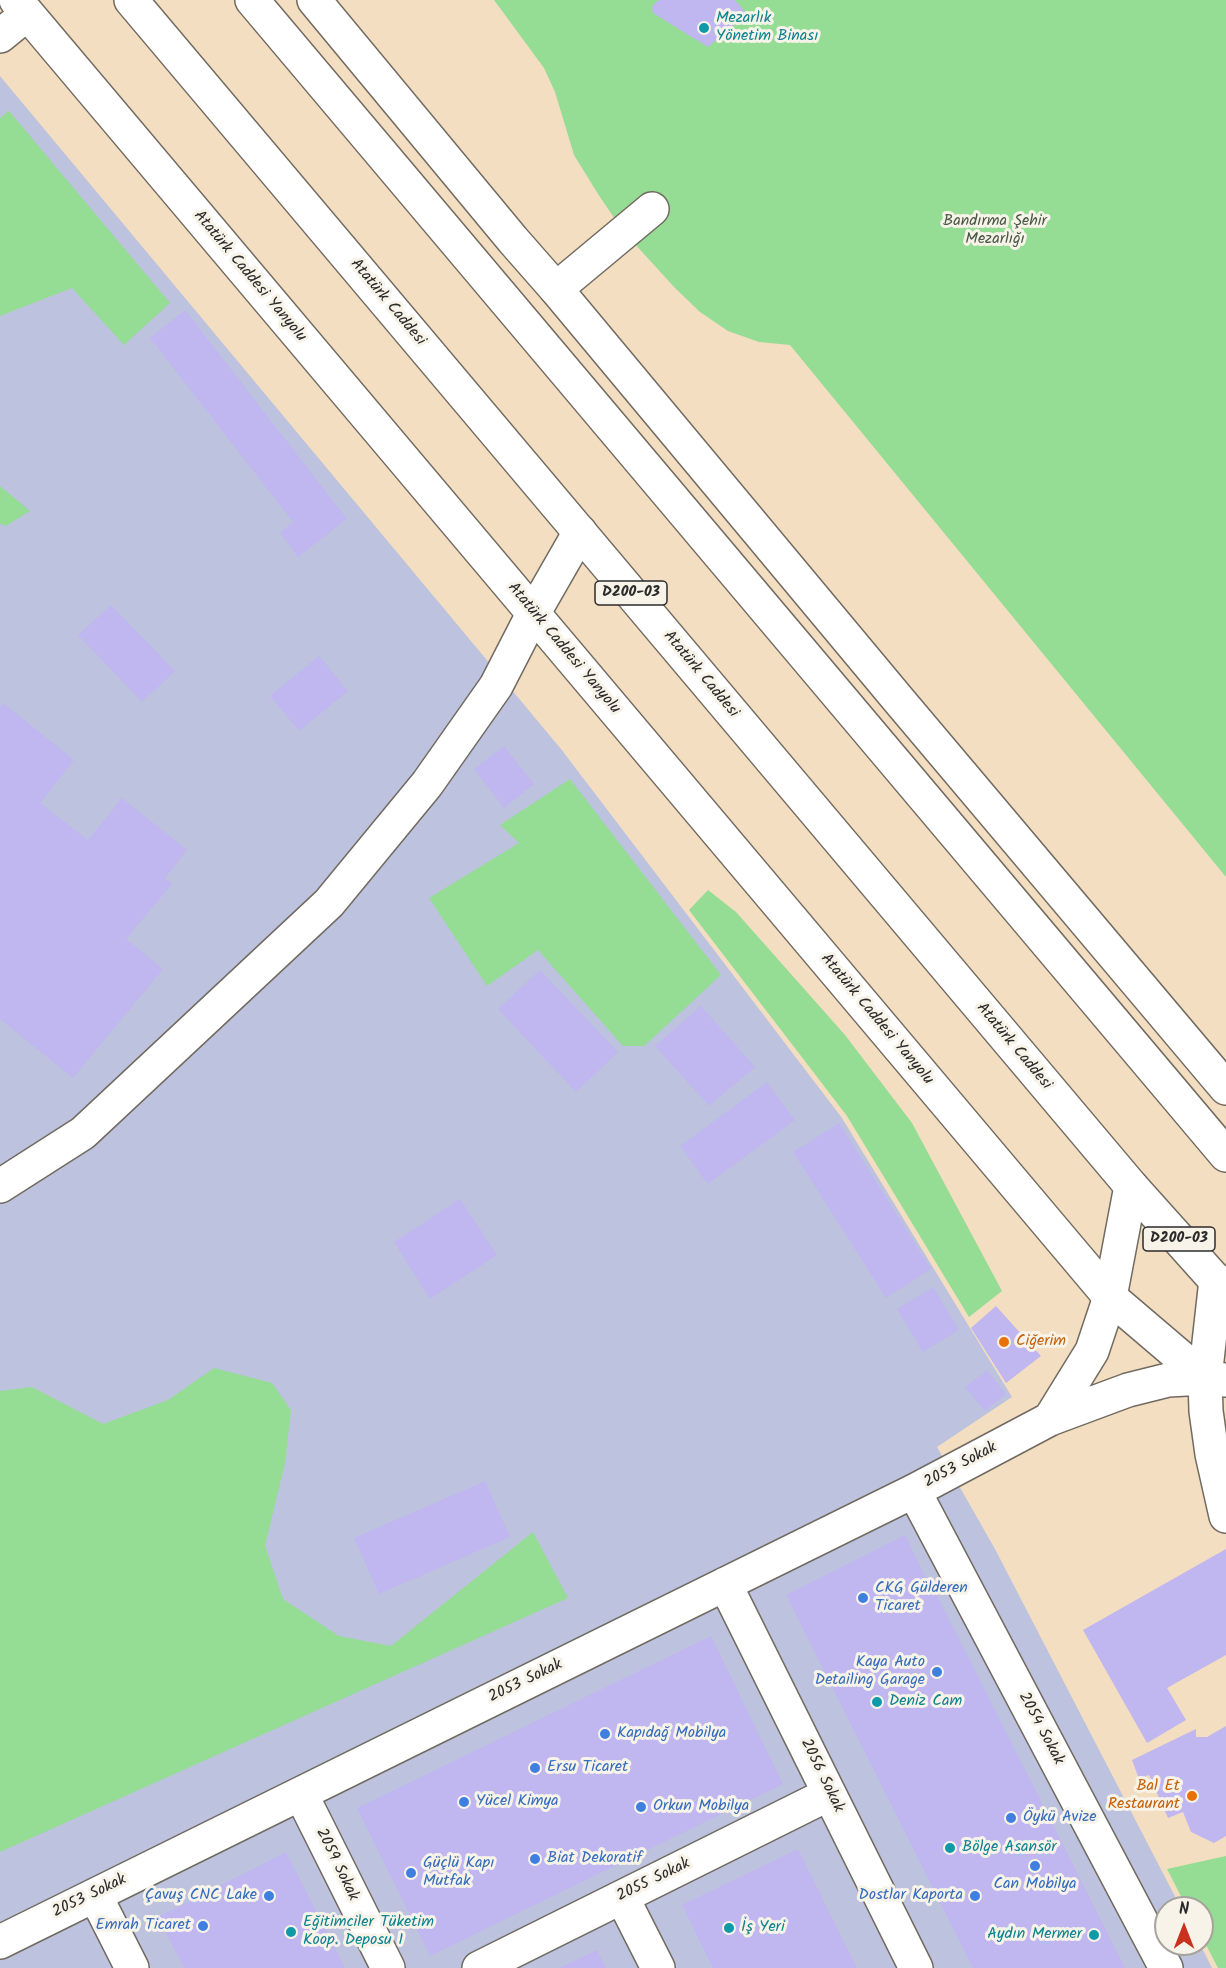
<!DOCTYPE html>
<meta charset="utf-8">
<style>
body{margin:0}
#map{position:relative;width:1226px;height:1968px;overflow:hidden;background:#f3dec1;font-family:Kalam,sans-serif}
canvas{display:block}
.north{position:absolute;left:1154px;top:1896px;width:60px;height:60px;box-sizing:border-box;background:#f7f3e8;border:2px solid #a5a39c;border-radius:50%;rotate:0deg;font-size:16px;font-weight:700;line-height:24px;text-align:center;color:#2b2b2b}
.north::after{content:'';display:block;margin:auto;width:21px;height:27px;background:#c8321e;clip-path:polygon(50% 0,100% 100%,50% 72%,0 100%)}
</style>
<div id="map">
<canvas width="1226" height="1968"></canvas>
<div class="north">N</div>
</div>
<script>
const ctx = document.querySelector('canvas').getContext('2d');
ctx.lineJoin = 'round';
function fill(path, color) {
  ctx.fillStyle = color;
  ctx.fill(path, 'evenodd');
}
function toPath(rows) {
  const path = new Path2D();
  for (const r of rows) {
    path.moveTo(r[0], r[1]);
    for (let i = 2; i < r.length; i += 2) path.lineTo(r[i], r[i + 1]);
  }
  return path;
}
function trace(path, color, width, dash) {
  ctx.strokeStyle = color;
  ctx.lineWidth = width;
  ctx.lineCap = dash ? 'butt' : 'round';
  ctx.setLineDash(dash || []);
  ctx.stroke(path);
}
function drawText(font, color, halo, rows, align = 'center') {
  ctx.font = font + ' Kalam,sans-serif';
  ctx.lineWidth = 6;
  ctx.setLineDash([]);
  ctx.textBaseline = 'middle';
  ctx.strokeStyle = halo;
  ctx.fillStyle = color;
  for (const [text, x, y, turn = 0] of rows) {
    ctx.save();
    ctx.translate(x, y);
    ctx.rotate((+turn || 0) * Math.PI / 180);
    ctx.textAlign = isNaN(turn) ? turn : align;
    if (halo) ctx.strokeText(text, 0, 0);
    ctx.fillText(text, 0, 0);
    ctx.restore();
  }
}
const industrial = toPath([
 [0,76,561,749,842,1118,1012,1397,937,1447,995,1549,1181,1908,1166,1908,1166,1944,1200,1944,1212,1968,0,1968]
]);
const green = toPath([
 [494,0,1226,0,1226,877,790,345,759,342,728,331,700,312,675,288,623,231,598,194,574,155,555,92,544,68],
 [9,111,170,303,124,345,72,288,0,316,0,118],
 [0,486,30,511,6,526,0,524],
 [570,779,721,975,644,1046,623,1046,538,950,487,986,429,898,519,843,500,825],
 [708,890,736,912,845,1035,912,1123,1002,1291,969,1317,847,1116,689,910],
 [214,1368,272,1383,291,1410,285,1463,265,1546,283,1599,339,1636,391,1646,533,1532,568,1598,0,1852,0,1391,32,1387,103,1424,168,1400],
 [1226,1856,1226,1968,1218,1968,1202,1937,1202,1908,1187,1908,1167,1869]
]);
const building = toPath([
 [659,0,735,0,747,14,708,47,653,13,652,6],
 [185,310,347,519,298,557,280,533,293,522,150,338],
 [111,605,175,671,142,702,78,635],
 [319,656,348,691,299,731,270,696],
 [3,703,74,760,40,803,88,840,122,798,187,850,165,878,172,884,126,939,163,969,73,1078,0,1019,0,707],
 [504,746,534,784,504,808,474,769],
 [540,970,618,1052,576,1092,498,1009],
 [701,1006,755,1067,709,1106,655,1046],
 [767,1082,795,1120,708,1184,680,1146],
 [839,1123,931,1269,886,1298,793,1152],
 [460,1199,497,1255,430,1299,394,1242],
 [933,1287,959,1330,923,1352,897,1309],
 [996,1306,1041,1356,1006,1383,971,1328],
 [987,1370,1006,1394,985,1411,965,1387],
 [485,1481,510,1537,379,1594,354,1538],
 [905,1535,929,1584,931,1583,1125,1968,973,1968,786,1595],
 [1226,1549,1226,1655,1167,1688,1186,1720,1147,1743,1083,1630],
 [711,1636,783,1784,430,1956,357,1808],
 [1226,1726,1226,1836,1214,1843,1191,1832,1183,1812,1168,1818,1149,1775,1139,1779,1132,1760,1196,1729,1196,1737,1207,1737],
 [798,1849,857,1968,713,1968,682,1905],
 [286,1852,345,1968,184,1968,158,1917],
 [597,1950,606,1968,559,1968]
]);
const minor = toPath([
 [0,36,27,14],
 [556,289,652,209],
 [0,1186,83,1133,329,903,427,784,496,686,533,614,580,532],
 [1216,1280,1205,1378,1206,1411,1212,1454,1226,1516],
 [1050,1419,1092,1351,1110,1297,1131,1186],
 [914,1491,1166,1968],
 [725,1584,916,1968],
 [301,1794,388,1968],
 [95,1895,132,1968],
 [622,1897,658,1968],
 [0,1942,914,1491,1050,1419,1128,1390,1168,1380,1205,1378],
 [479,1968,829,1794]
]);
const major = toPath([
 [16,0,1110,1297,1205,1378,1226,1380],
 [314,0,513,240,556,289,897,698,1226,1088]
]);
const highway = toPath([
 [131,0,1131,1186,1226,1292],
 [252,0,1226,1155]
]);
const markers = [
 [704,28,6,"#0f9aa8"],
 [1004,1342,6,"#e8710a"],
 [863,1598,6,"#3f7fe0"],
 [937,1672,6,"#3f7fe0"],
 [877,1702,6,"#0f9aa8"],
 [605,1734,6,"#3f7fe0"],
 [535,1768,6,"#3f7fe0"],
 [1192,1796,6,"#e8710a"],
 [464,1802,6,"#3f7fe0"],
 [641,1807,6,"#3f7fe0"],
 [1011,1818,6,"#3f7fe0"],
 [950,1848,6,"#0f9aa8"],
 [535,1859,6,"#3f7fe0"],
 [1035,1866,6,"#3f7fe0"],
 [411,1873,6,"#3f7fe0"],
 [269,1896,6,"#3f7fe0"],
 [975,1896,6,"#3f7fe0"],
 [203,1926,6,"#3f7fe0"],
 [729,1928,6,"#0f9aa8"],
 [291,1932,6,"#0f9aa8"],
 [1094,1935,6,"#0f9aa8"]
];
const shields = [
 [631,593,72],
 [1179,1239,72]
];
const shieldNames = [
 ["D200-03",631,593],
 ["D200-03",1179,1239]
];
const cultureNames = [
 ["Mezarlık",716,19],
 ["Yönetim Binası",716,37],
 ["Deniz Cam",889,1702],
 ["Bölge Asansör",962,1848],
 ["Eğitimciler Tüketim",303,1923],
 ["Koop. Deposu 1",303,1941],
 ["İş Yeri",741,1928],
 ["Aydın Mermer",1082,1935,"right"]
];
const parkNames = [
 ["Bandırma Şehir",995,222],
 ["Mezarlığı",995,240]
];
const streetNames = [
 ["Atatürk Caddesi Yanyolu",249,277,50],
 ["Atatürk Caddesi",387,303,50],
 ["Atatürk Caddesi Yanyolu",563,649,50],
 ["Atatürk Caddesi",700,675,50],
 ["Atatürk Caddesi Yanyolu",876,1020,50],
 ["Atatürk Caddesi",1013,1047,50],
 ["2053 Sokak",961,1466,-28],
 ["2053 Sokak",526,1682,-26],
 ["2054 Sokak",1040,1729,62],
 ["2056 Sokak",821,1776,64],
 ["2059 Sokak",336,1865,64],
 ["2055 Sokak",654,1881,-26],
 ["2053 Sokak",90,1897,-26]
];
const foodNames = [
 ["Ciğerim",1016,1342],
 ["Bal Et",1180,1787,"right"],
 ["Restaurant",1180,1805,"right"]
];
const shopNames = [
 ["CKG Gülderen",875,1589],
 ["Ticaret",875,1607],
 ["Kaya Auto",925,1663,"right"],
 ["Detailing Garage",925,1681,"right"],
 ["Kapıdağ Mobilya",617,1734],
 ["Ersu Ticaret",547,1768],
 ["Yücel Kimya",476,1802],
 ["Orkun Mobilya",653,1807],
 ["Öykü Avize",1023,1818],
 ["Biat Dekoratif",547,1859],
 ["Güçlü Kapı",423,1864],
 ["Mutfak",423,1882],
 ["Can Mobilya",1035,1885,"center"],
 ["Çavuş CNC Lake",257,1896,"right"],
 ["Dostlar Kaporta",963,1896,"right"],
 ["Emrah Ticaret",191,1926,"right"]
];
fill(industrial, '#bdc3de');
fill(green, '#95dc95');
fill(building, '#c0b6f0');
trace(minor, '#716a60', 36);
trace(major, '#716a60', 36);
trace(highway, '#716a60', 36);
trace(minor, '#fff', 33);
trace(major, '#fff', 33);
trace(highway, '#fff', 33);
for (const [x, y, r, color] of markers) {
  const dot = new Path2D();
  dot.arc(x, y, r, 0, 2 * Math.PI);
  ctx.fillStyle = color;
  ctx.fill(dot);
  trace(dot, '#f7f3e8', 2);
}
for (const [x, y, w] of shields) {
  const box = new Path2D();
  box.roundRect(x - w / 2, y - 12, w, 24, 4.5);
  ctx.fillStyle = '#f7f3e8';
  ctx.fill(box);
  trace(box, '#2b2b2b', 1.5);
}
drawText('bold 15px', '#2b2b2b', null, shieldNames);
drawText('16px', '#0d838f', '#f7f3e8', cultureNames, 'left');
drawText('16px', '#465746', '#f7f3e8', parkNames);
drawText('16px', '#2b2b2b', '#f7f3e8', streetNames);
drawText('16px', '#c56008', '#f7f3e8', foodNames, 'left');
drawText('16px', '#366cbe', '#f7f3e8', shopNames, 'left');
</script>
